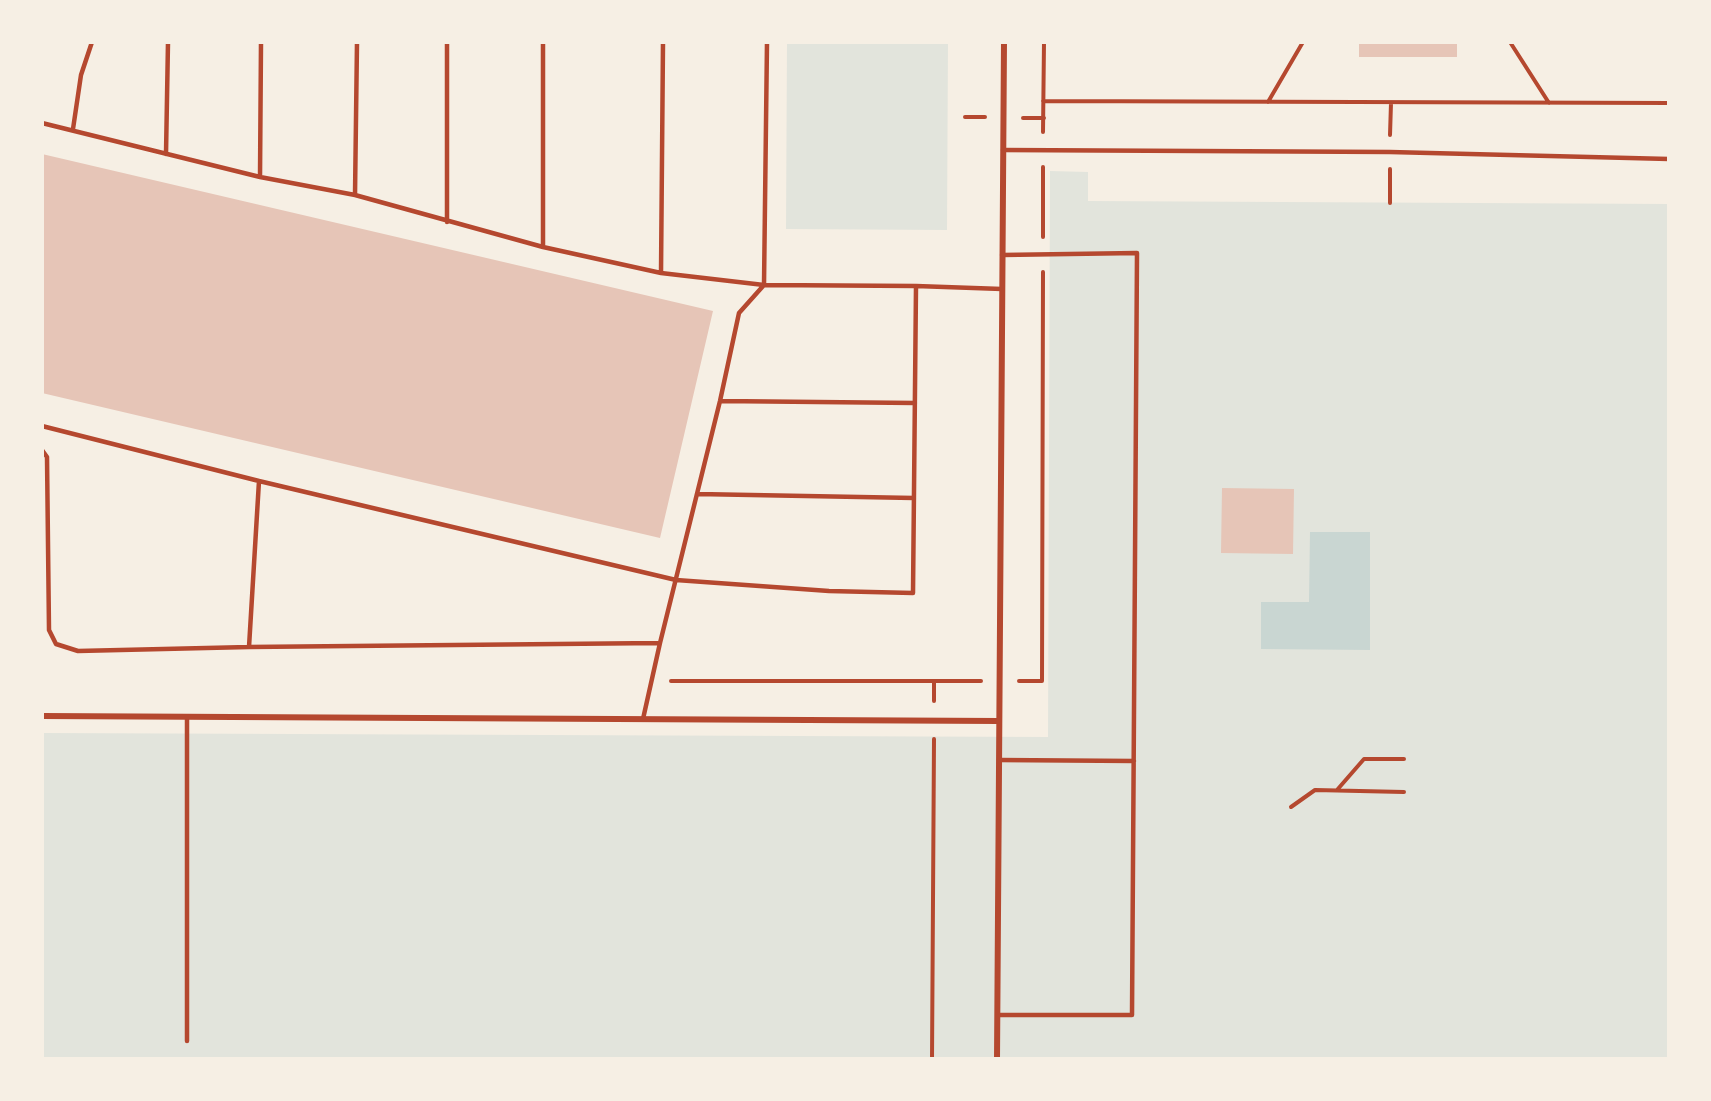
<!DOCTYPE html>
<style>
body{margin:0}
#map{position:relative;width:1711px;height:1101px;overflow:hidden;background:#f6efe4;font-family:Commissioner,sans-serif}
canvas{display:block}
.frame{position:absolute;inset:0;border:44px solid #f6efe4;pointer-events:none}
</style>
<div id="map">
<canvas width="1711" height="1101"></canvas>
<div class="frame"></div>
</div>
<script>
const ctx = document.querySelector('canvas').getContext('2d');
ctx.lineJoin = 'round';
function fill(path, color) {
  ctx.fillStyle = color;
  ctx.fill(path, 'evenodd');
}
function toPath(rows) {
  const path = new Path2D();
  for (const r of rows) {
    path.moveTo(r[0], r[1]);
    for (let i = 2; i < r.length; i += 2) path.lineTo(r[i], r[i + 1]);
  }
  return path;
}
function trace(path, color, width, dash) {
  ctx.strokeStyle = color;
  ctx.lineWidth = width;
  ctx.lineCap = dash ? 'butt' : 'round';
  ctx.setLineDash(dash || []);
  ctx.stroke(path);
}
const green = toPath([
 [787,42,948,43,947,230,786,229],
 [1050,171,1088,172,1088,201,1669,204,1669,1059,42,1059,42,733,1048,737]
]);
const water = toPath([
 [1310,532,1370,532,1370,650,1261,649,1261,602,1309,602]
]);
const building = toPath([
 [1359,42,1457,42,1457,57,1359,57],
 [42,154,713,311,660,538,42,393],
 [1222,488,1294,489,1293,554,1221,553]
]);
const path = toPath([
 [1510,42,1549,103],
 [1043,101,1669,103],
 [1268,102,1303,42],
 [965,117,985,117],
 [1023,118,1044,118],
 [1043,132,1044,42],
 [1390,135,1391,103],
 [1390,203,1390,169],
 [1043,237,1043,167],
 [671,681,981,681],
 [934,681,934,701],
 [1019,681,1042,681,1043,272],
 [1337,790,1364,759,1404,759],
 [1291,807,1315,790,1404,792],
 [932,1059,934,739]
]);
const service = toPath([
 [447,42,447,222],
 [543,42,543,247],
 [42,123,260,177,355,195,543,247,661,273,663,42],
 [73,129,81,75,92,42],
 [1003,150,1390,152,1669,159],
 [166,154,168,42],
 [260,177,261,42],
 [355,195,357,42],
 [916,286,1002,289],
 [720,401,915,403],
 [42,426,259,481,249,647,660,643,720,401,739,313,764,285,661,273],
 [42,450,47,457,49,630,56,644,78,651,249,647],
 [259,481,676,580,829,591,913,593,916,286,764,285,767,42],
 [697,494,914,498],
 [643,719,660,643],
 [999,760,1134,761],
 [998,1015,1132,1015,1137,253,1002,255],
 [187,1041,187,717]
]);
const minor = toPath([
 [42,716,999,721],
 [997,1059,1004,42]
]);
fill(green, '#e2e4dc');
fill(water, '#c9d6d2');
fill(building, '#e6c5b7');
trace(path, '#b5482f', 4);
trace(service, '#b5482f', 4.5);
trace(minor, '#b5482f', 6);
</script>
